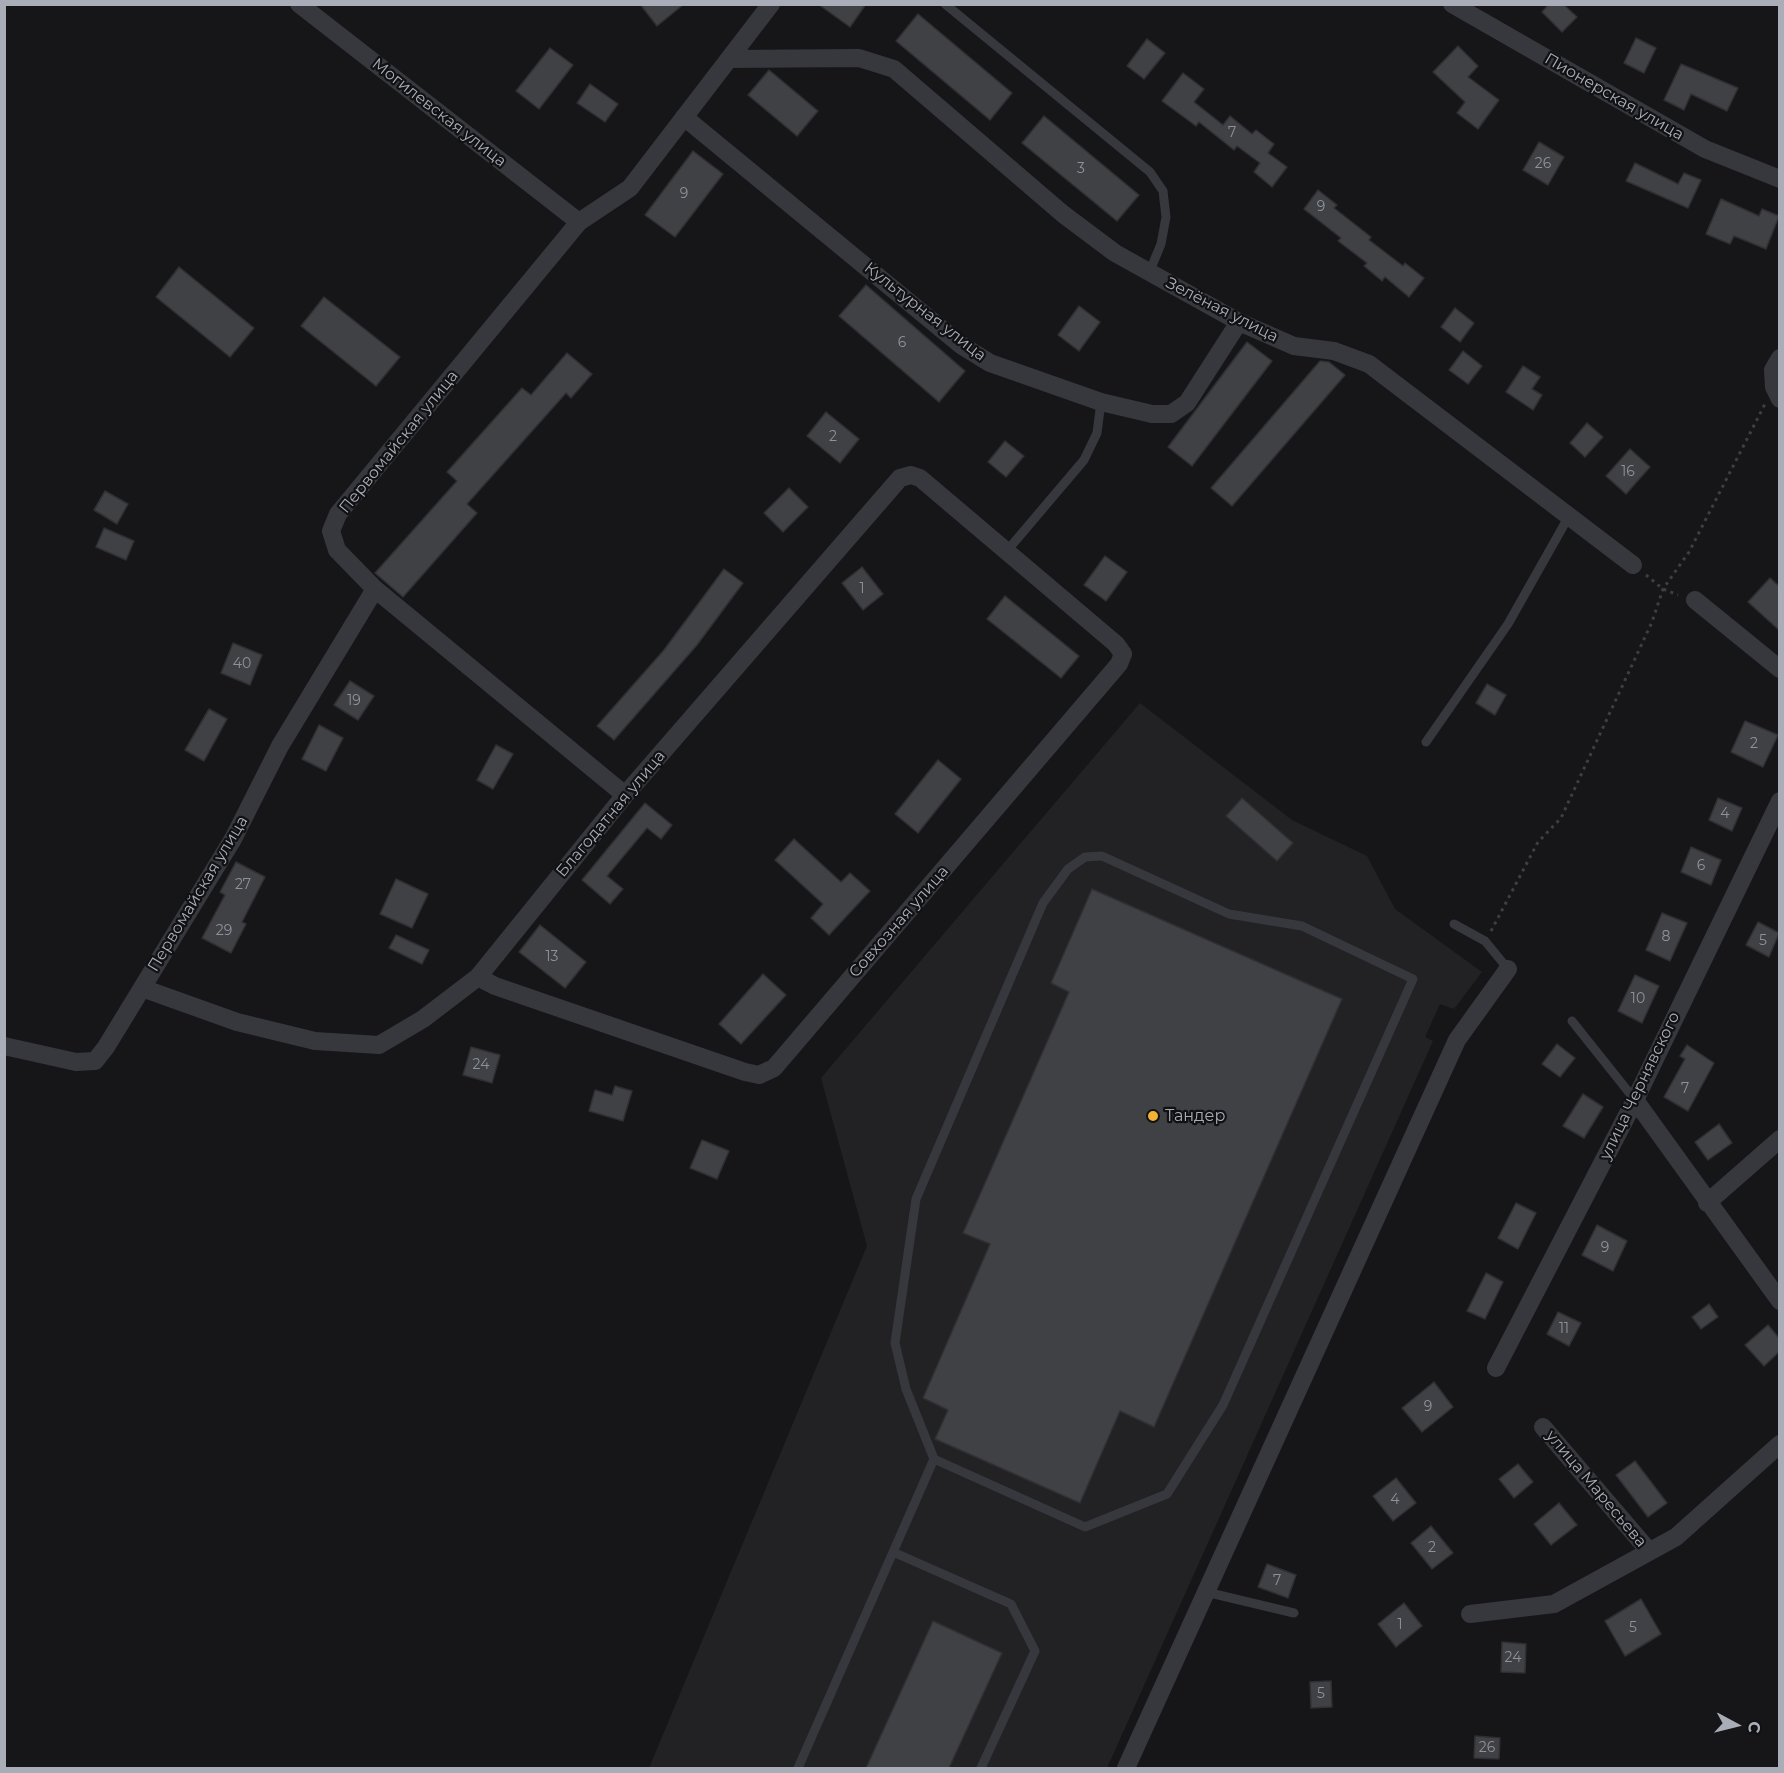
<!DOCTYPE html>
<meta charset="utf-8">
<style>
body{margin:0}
#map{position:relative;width:1784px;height:1773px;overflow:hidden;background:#161618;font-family:Montserrat,sans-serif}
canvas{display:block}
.frame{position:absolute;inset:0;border:6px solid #a8adb8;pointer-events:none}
.north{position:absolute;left:1706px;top:1695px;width:60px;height:60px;-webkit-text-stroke:4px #111113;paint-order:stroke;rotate:97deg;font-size:16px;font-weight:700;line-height:24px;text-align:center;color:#a8adb8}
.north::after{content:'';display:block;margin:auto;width:21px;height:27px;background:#a8adb8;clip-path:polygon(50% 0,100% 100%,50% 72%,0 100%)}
</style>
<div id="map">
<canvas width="1784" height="1773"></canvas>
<div class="frame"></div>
<div class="north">С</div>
</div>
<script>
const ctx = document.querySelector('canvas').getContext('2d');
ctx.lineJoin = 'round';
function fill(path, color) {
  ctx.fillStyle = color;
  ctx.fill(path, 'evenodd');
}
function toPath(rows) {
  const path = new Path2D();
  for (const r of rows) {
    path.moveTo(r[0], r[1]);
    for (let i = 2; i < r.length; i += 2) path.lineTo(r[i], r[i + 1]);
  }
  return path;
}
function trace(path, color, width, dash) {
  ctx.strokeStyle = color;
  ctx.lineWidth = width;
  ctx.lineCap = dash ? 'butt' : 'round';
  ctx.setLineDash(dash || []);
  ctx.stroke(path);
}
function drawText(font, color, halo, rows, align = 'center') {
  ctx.font = font + ' Montserrat,sans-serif';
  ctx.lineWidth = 4.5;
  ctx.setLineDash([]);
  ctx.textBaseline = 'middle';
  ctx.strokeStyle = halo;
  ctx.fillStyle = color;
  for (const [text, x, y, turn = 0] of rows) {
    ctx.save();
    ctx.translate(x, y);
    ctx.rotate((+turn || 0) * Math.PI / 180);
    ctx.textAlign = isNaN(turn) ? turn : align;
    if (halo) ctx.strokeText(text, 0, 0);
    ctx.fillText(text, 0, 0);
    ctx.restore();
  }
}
const built = toPath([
 [1140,703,1292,820,1367,856,1395,909,1482,972,1454,1009,1440,1004,1425,1037,1433,1041,1107,1768,649,1768,867,1246,821,1078]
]);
const building = toPath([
 [640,4,684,4,657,26,640,4],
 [818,4,866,4,850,27,818,4],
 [1549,4,1563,4,1577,17,1562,32,1542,12,1549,4],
 [918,14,1012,93,990,120,896,41,918,14],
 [1636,38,1656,48,1644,73,1624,63,1636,38],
 [1147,39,1165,53,1144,79,1127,66,1147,39],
 [1458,46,1478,66,1468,77,1499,100,1478,129,1457,113,1465,102,1433,72,1458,46],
 [550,48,573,65,539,109,516,91,550,48],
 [1681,64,1738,88,1727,111,1691,94,1684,110,1664,100,1681,64],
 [769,70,818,111,797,136,748,95,769,70],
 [1183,73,1204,89,1194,102,1223,125,1230,116,1252,134,1256,130,1274,144,1268,153,1287,167,1272,187,1254,172,1260,163,1237,146,1234,150,1199,122,1196,126,1162,101,1183,73],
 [590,84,618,104,605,122,577,103,590,84],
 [1044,116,1139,195,1117,221,1022,143,1044,116],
 [1539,142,1564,157,1548,185,1523,170,1539,142],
 [693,151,723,174,675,237,645,215,693,151],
 [1635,163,1678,184,1684,173,1701,180,1688,208,1626,181,1635,163],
 [1318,190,1337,205,1334,208,1371,237,1369,240,1403,266,1405,263,1424,278,1409,297,1385,277,1382,281,1364,266,1367,263,1338,241,1341,238,1304,209,1318,190],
 [1721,199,1759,216,1762,209,1779,216,1766,249,1734,236,1730,244,1706,234,1721,199],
 [179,267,254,328,230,357,156,297,179,267],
 [866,285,965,371,939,402,839,316,866,285],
 [324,297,400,357,376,386,301,326,324,297],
 [1079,306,1100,322,1079,351,1058,335,1079,306],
 [1455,308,1474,323,1460,342,1441,327,1455,308],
 [1247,342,1272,361,1192,466,1168,447,1247,342],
 [1463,351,1482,366,1468,384,1449,370,1463,351],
 [567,353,592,374,571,398,566,393,467,504,477,513,403,597,375,573,457,481,447,472,522,388,531,395,567,353],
 [1320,361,1329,362,1345,375,1232,506,1211,488,1320,361],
 [1523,366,1540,377,1532,389,1542,395,1533,410,1506,392,1523,366],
 [826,412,859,439,840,463,807,436,826,412],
 [1587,423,1603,437,1585,457,1570,443,1587,423],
 [1005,441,1024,456,1006,477,988,462,1005,441],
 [1630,449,1650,467,1626,494,1606,476,1630,449],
 [789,488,808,507,783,532,764,513,789,488],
 [105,491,128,504,117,524,94,510,105,491],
 [104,528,134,541,126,560,96,547,104,528],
 [1105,556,1127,572,1106,601,1084,585,1105,556],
 [862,567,883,594,863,610,842,583,862,567],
 [724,569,743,583,697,645,614,740,597,726,664,650,724,569],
 [1770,578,1779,586,1779,630,1748,602,1770,578],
 [1005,596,1079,656,1061,678,987,619,1005,596],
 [233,643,262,655,250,685,221,673,233,643],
 [350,681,374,696,358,720,334,705,350,681],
 [1487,684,1506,695,1495,715,1476,703,1487,684],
 [209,709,227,719,204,761,185,750,209,709],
 [1745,721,1778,735,1763,767,1731,752,1745,721],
 [319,725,343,738,326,771,302,759,319,725],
 [496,745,513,754,493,789,477,780,496,745],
 [938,760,961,779,918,833,895,814,938,760],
 [1242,798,1293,843,1277,861,1226,816,1242,798],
 [1718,798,1742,808,1732,831,1709,820,1718,798],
 [645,803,672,825,661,839,647,828,607,876,623,889,610,904,582,880,645,803],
 [794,839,841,882,850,873,870,891,829,935,811,918,823,904,775,860,794,839],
 [1691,847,1721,860,1711,885,1681,872,1691,847],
 [236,862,265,877,242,922,246,924,231,953,202,938,225,895,220,892,236,862],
 [396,879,428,894,412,928,380,914,396,879],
 [1092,889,1342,999,1154,1427,1120,1411,1080,1503,935,1439,948,1410,923,1398,990,1244,963,1233,1069,992,1051,983,1092,889],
 [1662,913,1687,923,1670,961,1646,950,1662,913],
 [1758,922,1779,933,1769,957,1746,945,1758,922],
 [540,925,586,962,565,988,519,952,540,925],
 [396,935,429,950,422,964,389,948,396,935],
 [763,974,786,995,741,1044,719,1024,763,974],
 [1635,975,1659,986,1642,1023,1618,1011,1635,975],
 [1557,1044,1575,1058,1560,1077,1542,1064,1557,1044],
 [1687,1045,1714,1063,1688,1111,1664,1097,1685,1059,1680,1056,1687,1045],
 [471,1047,500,1055,492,1083,463,1075,471,1047],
 [615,1086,632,1091,623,1121,589,1111,595,1090,612,1095,615,1086],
 [1583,1094,1603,1107,1584,1138,1563,1126,1583,1094],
 [1719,1124,1732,1143,1708,1160,1695,1142,1719,1124],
 [702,1140,729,1151,717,1179,690,1168,702,1140],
 [1516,1203,1536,1213,1518,1249,1498,1238,1516,1203],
 [1597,1225,1627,1241,1613,1271,1582,1255,1597,1225],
 [1486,1273,1503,1282,1485,1319,1467,1311,1486,1273],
 [1709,1304,1718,1317,1701,1329,1692,1317,1709,1304],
 [1558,1312,1581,1323,1569,1346,1547,1334,1558,1312],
 [1768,1325,1779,1338,1779,1352,1764,1366,1745,1345,1768,1325],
 [1434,1382,1453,1407,1422,1432,1402,1408,1434,1382],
 [1635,1461,1667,1503,1648,1517,1616,1475,1635,1461],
 [1518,1464,1533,1482,1514,1498,1499,1479,1518,1464],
 [1396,1478,1416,1503,1393,1521,1373,1496,1396,1478],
 [1559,1503,1577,1525,1551,1545,1534,1524,1559,1503],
 [1431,1526,1453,1553,1432,1569,1411,1543,1431,1526],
 [1267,1564,1296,1575,1288,1598,1258,1587,1267,1564],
 [1641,1599,1661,1634,1625,1656,1605,1621,1641,1599],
 [1404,1603,1422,1626,1396,1647,1378,1624,1404,1603],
 [933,1621,1002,1653,949,1768,866,1768,933,1621],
 [1502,1642,1526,1644,1525,1673,1501,1672,1502,1642],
 [1331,1681,1332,1707,1311,1708,1310,1682,1331,1681],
 [1475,1736,1500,1738,1499,1759,1474,1758,1475,1736]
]);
const path = toPath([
 [1646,575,1663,589,1678,595],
 [1491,931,1538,842,1561,818,1652,622,1663,589,1689,552,1765,404]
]);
const lane = toPath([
 [945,4,1150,172,1163,191,1166,217,1161,244,1149,273],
 [1006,552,1084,460,1097,433,1101,402],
 [1426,742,1508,624,1569,516],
 [1454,924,1485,941,1508,969],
 [1572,1021,1635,1100],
 [893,1552,1011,1604,1035,1651,981,1768],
 [1206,1592,1294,1613],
 [798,1768,934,1459,906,1389,895,1343,916,1199,1043,903,1068,869,1085,857,1102,856,1229,914,1302,926,1413,979,1223,1405,1167,1494,1085,1527,934,1459]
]);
const street = toPath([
 [299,4,579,222],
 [1452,4,1705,149,1780,179],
 [729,59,859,58,894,69,1063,214,1115,253,1239,322,1294,346,1334,351,1369,364,1633,565],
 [684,117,961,345,990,363,1101,402,1152,414,1171,414,1187,403,1239,322],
 [1780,358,1773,370,1774,387,1780,399],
 [1695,600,1780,669],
 [625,795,375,589,337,550,331,531,338,514,579,222,630,188,771,4],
 [142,988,237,1022,315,1041,379,1045,423,1019,478,977,625,795,900,478,911,475,920,478,1116,644,1123,654,1119,664,774,1068,759,1075,745,1072,495,986,478,977],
 [4,1046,76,1062,95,1061,106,1047,233,839,280,746,375,589],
 [1635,1100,1780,1301],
 [1707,1203,1780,1139],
 [1496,1368,1635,1100,1780,801],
 [1543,1427,1649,1551],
 [1470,1614,1554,1604,1676,1537,1780,1444],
 [1126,1768,1457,1040,1508,969]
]);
const markers = [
 [1153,1116,6,"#f2b134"]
];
const numberNames = [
 ["7",1232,133],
 ["26",1543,164],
 ["3",1081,169],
 ["9",684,194],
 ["9",1321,207],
 ["6",902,343],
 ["2",833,437],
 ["16",1628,472],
 ["1",862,589],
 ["40",242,664],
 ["19",354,701],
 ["2",1754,744],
 ["4",1725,814],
 ["6",1701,866],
 ["27",243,885],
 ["29",224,931],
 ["8",1666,937],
 ["5",1763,941],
 ["13",552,957],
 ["10",1638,999],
 ["24",481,1065],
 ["7",1685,1089],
 ["9",1605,1248],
 ["11",1564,1329],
 ["9",1428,1407],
 ["4",1395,1500],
 ["2",1432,1548],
 ["7",1277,1581],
 ["1",1400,1625],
 ["5",1633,1628],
 ["24",1513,1658],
 ["5",1321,1694],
 ["26",1487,1748]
];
const streetNames = [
 ["Пионерская улица",1614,97,30],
 ["Могилевская улица",439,113,38],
 ["Зелёная улица",1222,310,27],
 ["Культурная улица",925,312,38],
 ["Первомайская улица",399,442,-51],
 ["Благодатная улица",611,814,-50],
 ["Первомайская улица",198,894,-59],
 ["Совхозная улица",899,922,-49],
 ["улица Чернявского",1640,1086,-64],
 ["улица Маресьева",1596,1489,50]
];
const poiNames = [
 ["Тандер",1165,1116]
];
fill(built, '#222225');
fill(building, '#404145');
trace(building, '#303034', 1.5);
trace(path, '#3d3f44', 3, [3, 4.5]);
trace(lane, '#37383d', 9);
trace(street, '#37383d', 18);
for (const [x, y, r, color] of markers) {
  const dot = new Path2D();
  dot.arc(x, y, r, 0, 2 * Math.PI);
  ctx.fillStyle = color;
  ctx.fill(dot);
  trace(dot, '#111113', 2);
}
drawText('14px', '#8e929b', null, numberNames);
drawText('16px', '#a8adb8', '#111113', streetNames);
drawText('16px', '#a8adb8', '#111113', poiNames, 'left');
</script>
